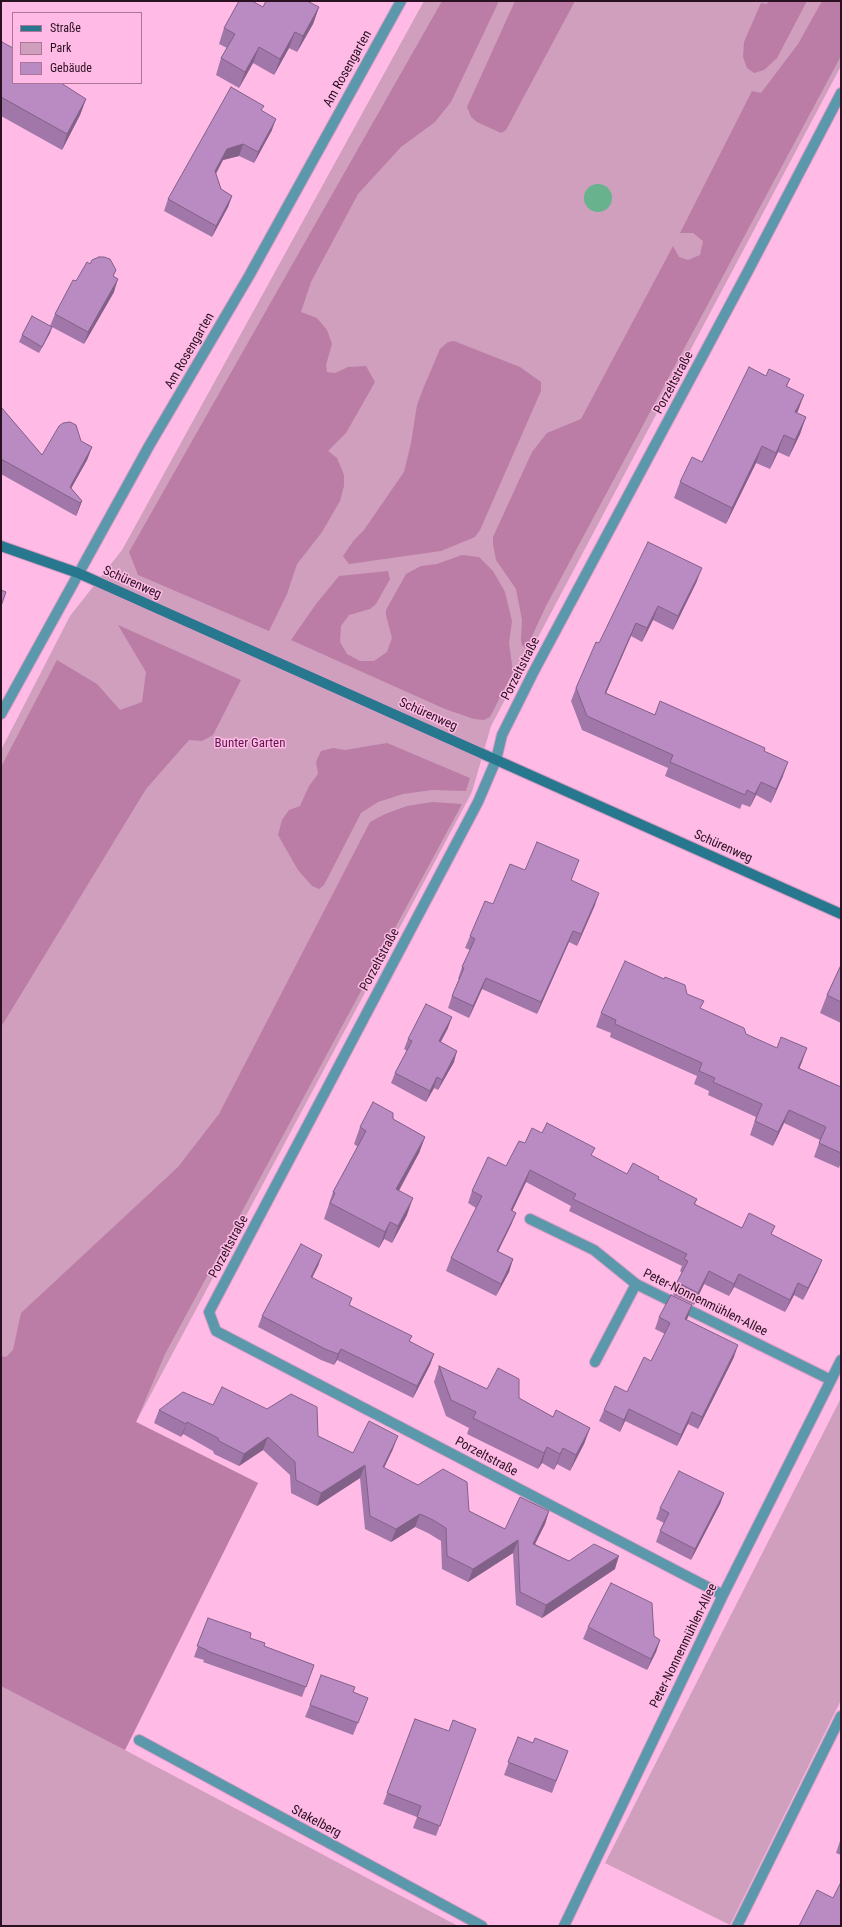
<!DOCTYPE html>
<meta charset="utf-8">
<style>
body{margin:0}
#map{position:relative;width:842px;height:1927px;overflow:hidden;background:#ffbae6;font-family:"Roboto Condensed",sans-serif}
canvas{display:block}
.frame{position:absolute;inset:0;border:2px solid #291121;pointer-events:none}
.legend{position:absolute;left:12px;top:12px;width:130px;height:72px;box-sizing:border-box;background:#ffbae6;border:1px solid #a97697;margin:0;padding:5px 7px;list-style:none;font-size:12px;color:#291121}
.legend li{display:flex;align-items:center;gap:8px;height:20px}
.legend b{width:20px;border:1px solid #a97697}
</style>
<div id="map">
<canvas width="842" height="1927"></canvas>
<div class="frame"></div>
<ul class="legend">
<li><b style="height:5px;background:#27778e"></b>Straße</li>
<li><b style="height:11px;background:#cf9fbd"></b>Park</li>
<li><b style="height:11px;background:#ba8ac3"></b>Gebäude</li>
</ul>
</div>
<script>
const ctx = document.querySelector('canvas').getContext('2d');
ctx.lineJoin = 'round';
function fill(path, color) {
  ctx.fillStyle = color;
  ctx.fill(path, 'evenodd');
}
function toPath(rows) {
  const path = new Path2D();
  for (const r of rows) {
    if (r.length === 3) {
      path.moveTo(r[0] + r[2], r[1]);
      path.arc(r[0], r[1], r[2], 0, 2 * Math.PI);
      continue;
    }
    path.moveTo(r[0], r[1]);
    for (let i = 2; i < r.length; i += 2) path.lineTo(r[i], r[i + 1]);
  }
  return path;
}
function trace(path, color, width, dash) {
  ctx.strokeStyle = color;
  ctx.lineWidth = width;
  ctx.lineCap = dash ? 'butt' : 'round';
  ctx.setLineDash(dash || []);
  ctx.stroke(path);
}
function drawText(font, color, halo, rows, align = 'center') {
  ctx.font = font + ' "Roboto Condensed",sans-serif';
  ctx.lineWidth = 3;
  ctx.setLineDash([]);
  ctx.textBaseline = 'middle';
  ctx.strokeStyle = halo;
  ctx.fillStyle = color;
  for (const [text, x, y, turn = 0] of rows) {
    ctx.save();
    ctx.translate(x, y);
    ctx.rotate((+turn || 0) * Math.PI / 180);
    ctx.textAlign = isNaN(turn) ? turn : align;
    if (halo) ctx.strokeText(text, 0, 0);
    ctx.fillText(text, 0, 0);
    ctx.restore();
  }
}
const green = toPath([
 [424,1,841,1,841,66,491,726,472,792,136,1422,258,1483,125,1750,458,1926,1,1926,1,750,70,616,122,550],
 [841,1398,841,1700,730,1925,605,1863]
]);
const forest = toPath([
 [442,1,499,1,451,102,435,122,401,147,358,194,311,282,301,312,317,318,327,330,332,344,326,365,327,372,335,373,348,367,366,366,375,382,346,433,328,451,337,458,344,475,344,486,340,501,322,532,297,564,287,594,269,631,138,575,129,552],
 [515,1,575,1,506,130,501,133,477,122,471,117,467,107],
 [768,1,807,1,777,58,764,70,754,73,747,68,743,57,744,42,761,3,767,4],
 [822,1,841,1,841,56,546,606,526,649,522,645,521,640,522,620,516,589,496,560,493,544,493,537,532,452,547,433,581,419,673,246,679,257,688,260,700,255,703,241,693,233,680,233,752,91,761,93,798,44],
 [454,341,520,367,541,382,541,391,480,530,475,537,441,551,349,564,343,556,354,540,364,530,404,472,411,443,417,405,423,389,440,349,448,342],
 [462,555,479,557,493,571,505,592,512,621,509,643,513,672,490,717,484,720,474,719,445,709,291,640,316,604,339,576,388,571,390,579,376,604,370,609,349,615,341,626,340,642,347,654,360,661,374,661,387,652,392,638,386,615,386,610,406,574,421,566,437,564],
 [118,625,241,680,213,735,202,741,189,740,146,789,1,1027,1,767,57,660,97,684,120,710,142,702,146,672],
 [387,743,470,778,466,791,432,790,403,794,378,802,361,813,324,885,319,889,312,886,298,870,278,835,282,820,289,810,300,806,309,786,318,774,316,762,321,751,333,748,345,750],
 [432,802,462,804,165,1354,136,1422,258,1483,125,1750,1,1686,1,1356,6,1357,13,1350,21,1313,178,1167,219,1114,370,822,385,814,407,806]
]);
const water = toPath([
 [598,198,14]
]);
const lane = toPath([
 [595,1362,636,1284]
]);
const street = toPath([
 [1,714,149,446,249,276,401,1],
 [530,1219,594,1250,636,1284,831,1380],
 [723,1595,216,1331,209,1312,478,802,496,760,502,735,533,673,747,273,841,93],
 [139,1740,482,1926],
 [564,1926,723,1595,841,1360],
 [737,1926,841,1716]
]);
const secondary = toPath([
 [1,546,78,573,841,914]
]);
const wall = toPath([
 [263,7,319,7,313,24,297,52,289,48,274,75,253,63,239,88,216,75,221,58,227,48,219,44,224,28],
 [1,44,13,83,86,99,80,115,62,150,1,116],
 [262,111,272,130,254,163,239,156,223,160,216,174,221,189,232,196,228,207,212,237,164,211,168,199],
 [90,264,116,270,113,276,114,292,84,344,52,327,50,333,39,353,19,342,22,335,50,326,55,314,76,281],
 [766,376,790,379,787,386,797,413,806,417,800,434,789,457,778,452,770,469,756,463,726,524,674,498,680,482,702,462],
 [1,407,42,455,81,441,92,447,87,460,71,488,82,501,77,514,76,516,1,474],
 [697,581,673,630,653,620,642,642,631,636,606,693,655,715,764,751,783,776,771,803,756,795,750,807,742,804,740,809,665,776,668,768,582,730,571,701,576,688,599,643],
 [525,870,575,871,571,881,595,905,577,946,569,942,537,1014,482,989,469,1018,448,1008,452,996,459,979,458,979,462,967,470,950,465,948,470,936,493,904],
 [841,965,841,1023,820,1013,827,995],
 [701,1009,746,1034,802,1062,799,1068,841,1087,841,1162,839,1168,814,1157,820,1140,784,1123,773,1146,750,1135,756,1117,708,1095,709,1091,694,1084,697,1076,610,1037,611,1033,596,1027,601,1013],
 [448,1028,441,1042,454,1062,438,1090,434,1088,426,1102,391,1083,395,1073,407,1051,404,1049,408,1039],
 [393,1119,425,1137,419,1153,399,1191,407,1215,392,1243,384,1239,379,1248,324,1219,333,1192,358,1147,354,1144,360,1127],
 [542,1133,592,1156,627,1174,658,1179,697,1199,695,1204,742,1228,775,1226,771,1234,822,1260,817,1272,803,1300,794,1295,785,1312,734,1287,729,1296,704,1284,694,1305,673,1295,677,1282,682,1273,680,1271,682,1266,569,1211,571,1206,526,1182,512,1211,516,1213,511,1225,498,1252,513,1259,509,1272,496,1296,446,1271,451,1258,476,1208,468,1203,472,1191,506,1166,525,1143],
 [322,1255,318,1266,312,1277,350,1305,410,1342,434,1354,430,1365,413,1398,337,1360,334,1365,321,1360,258,1327,262,1316],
 [659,1317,688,1317,686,1320,734,1357,698,1429,688,1424,677,1446,625,1421,620,1432,599,1421,604,1410,627,1392,651,1361,665,1334,655,1329],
 [439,1366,487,1389,519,1398,553,1417,590,1428,584,1444,570,1471,557,1464,554,1470,542,1463,538,1469,467,1434,469,1428,446,1416,434,1382],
 [213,1405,318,1436,353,1453,393,1449,384,1468,505,1529,549,1511,545,1524,535,1544,569,1561,615,1569,542,1618,516,1605,513,1553,468,1582,442,1569,441,1541,428,1533,415,1527,391,1542,365,1529,360,1478,317,1506,291,1493,290,1475,263,1450,239,1466,214,1454,213,1451,183,1434,181,1437,154,1423,159,1410],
 [724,1493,720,1504,691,1560,656,1542,660,1531,664,1523,656,1519,660,1508],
 [208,1618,264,1646,314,1665,302,1697,203,1662,204,1660,194,1657],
 [588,1627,654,1636,660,1640,656,1652,647,1670,583,1639],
 [353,1692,368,1698,353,1735,305,1717,310,1705],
 [415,1719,449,1731,476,1729,436,1836,413,1828,417,1817,383,1804],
 [518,1737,533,1743,568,1751,552,1793,504,1775],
 [841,1838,841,1855,836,1853]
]);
const shadedWall = toPath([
 [319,7,313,24,297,52,303,36],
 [295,32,289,48,274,75,280,59],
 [259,47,253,63,239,88,245,72],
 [86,99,80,115,62,150,67,134],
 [276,119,272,130,254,163,258,152],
 [243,144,239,156,223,160,211,182,215,171,227,149],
 [232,196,228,207,212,237,216,226],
 [118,279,114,292,84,344,88,332],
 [52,327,50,333,39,353],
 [804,395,798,411,789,429,795,412],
 [806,417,800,434,789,457,795,440],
 [784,435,778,452,770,469,776,453],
 [762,446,756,463,726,524,732,508],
 [92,447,87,460,67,496,70,487],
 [82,501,77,514,76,516,80,503],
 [702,568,697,581,673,630,678,616],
 [658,606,653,620,642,642,647,628],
 [636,623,631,636,600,707,605,693],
 [788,762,783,776,771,803,776,789],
 [761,782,756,795,750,807,755,794],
 [599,893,595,905,577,946,581,934],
 [573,931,569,942,537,1014,541,1002],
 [486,978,482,989,469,1018,473,1006],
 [452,1017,448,1028,435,1051,439,1041],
 [807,1048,802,1062,794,1081,798,1068],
 [457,1051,454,1062,438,1090,442,1080],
 [437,1077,434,1088,426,1102,430,1091],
 [789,1110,784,1123,773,1146,778,1132],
 [425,1137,419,1153,390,1206,396,1189],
 [530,1170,526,1182,507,1222,511,1210],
 [413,1198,407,1215,392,1243,398,1226],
 [516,1213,511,1225,492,1263,497,1251],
 [390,1222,384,1239,379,1248,385,1232],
 [322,1255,318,1266,307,1288,311,1277],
 [513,1259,509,1272,496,1296,501,1284],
 [822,1260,817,1272,803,1300,808,1288],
 [709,1271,704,1284,694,1305,698,1293],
 [739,1274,734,1287,729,1296,734,1284],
 [798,1283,794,1295,785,1312,790,1300],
 [692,1305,688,1317,681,1331,685,1319],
 [738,1345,734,1357,698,1429,702,1417],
 [341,1349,337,1360,334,1365,338,1354],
 [434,1354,430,1365,413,1398,417,1386],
 [629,1409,625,1421,620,1432,624,1420],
 [692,1412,688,1424,677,1446,681,1435],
 [187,1422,183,1434,181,1437,186,1424],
 [590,1428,584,1444,570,1471,576,1455],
 [398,1436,393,1449,378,1480,383,1467],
 [268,1437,263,1450,239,1466,244,1454],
 [547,1447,542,1463,538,1469,544,1453],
 [563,1448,557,1464,554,1470,560,1454],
 [365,1465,360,1478,317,1506,321,1493],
 [724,1493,720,1504,691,1560,695,1549],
 [549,1511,545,1524,529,1556,533,1544],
 [420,1514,415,1527,391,1542,396,1529],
 [518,1540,513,1553,468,1582,473,1569],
 [619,1556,615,1569,542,1618,546,1605],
 [660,1640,656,1652,647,1670,651,1659]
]);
const building = toPath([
 [239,1,252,1,263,7,266,1,307,1,319,7,303,36,295,32,280,59,259,47,245,72,221,58,235,34,224,28,239,1],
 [2,42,13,48,13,83,61,83,86,99,67,134,1,97,1,44,2,42],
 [231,87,264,106,261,110,276,119,258,152,243,144,227,149,215,171,221,189,232,196,216,226,168,199,231,87],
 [99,257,104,257,110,259,116,270,113,276,118,279,88,332,55,314,73,280,76,281,87,262,90,264,92,260,99,257],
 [32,316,52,327,42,347,22,335,32,316],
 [749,367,766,376,769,369,790,379,786,386,804,395,795,412,806,417,795,440,784,435,776,453,762,446,732,508,680,482,692,457,702,462,749,367],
 [1,407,42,455,59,426,63,423,70,422,76,425,81,441,92,447,70,487,82,501,80,503,1,459,1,407],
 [648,542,702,568,678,616,658,606,647,628,636,623,605,693,655,715,660,701,765,748,764,751,788,762,776,789,761,782,755,794,747,790,745,795,670,762,673,755,587,716,576,688,596,642,599,643,648,542],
 [1,590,6,592,1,606,1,590],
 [537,842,579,860,571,880,599,893,581,934,573,931,541,1002,486,978,473,1006,452,996,464,968,462,967,475,939,470,936,485,901,493,904,510,864,525,870,537,842],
 [625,961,664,979,665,977,685,985,687,994,704,1001,700,1008,744,1028,746,1034,777,1048,781,1037,807,1048,798,1068,841,1087,841,1153,819,1143,826,1127,789,1110,778,1132,755,1121,762,1104,713,1082,715,1078,699,1071,702,1063,615,1024,616,1020,601,1013,625,961],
 [841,965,841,1002,827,995,841,965],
 [426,1004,452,1017,439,1041,457,1051,442,1080,437,1077,430,1091,395,1073,412,1041,408,1039,426,1004],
 [373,1102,393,1113,393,1119,425,1137,396,1189,413,1198,398,1226,390,1222,385,1232,330,1203,335,1193,333,1192,366,1131,360,1127,373,1102],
 [547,1123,595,1148,591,1155,627,1174,633,1163,659,1177,658,1179,697,1199,694,1204,742,1228,749,1213,775,1226,771,1234,822,1260,808,1288,798,1283,790,1300,739,1274,734,1284,709,1271,698,1293,677,1282,688,1261,684,1259,687,1254,573,1199,576,1194,530,1170,511,1210,516,1213,497,1251,513,1259,501,1284,451,1258,482,1196,472,1191,488,1157,506,1166,519,1141,525,1143,532,1128,542,1133,547,1123],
 [301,1244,322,1255,311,1277,352,1298,349,1305,412,1336,409,1341,434,1354,417,1386,341,1349,338,1354,325,1349,262,1316,301,1244],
 [671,1295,692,1305,685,1319,738,1345,702,1417,692,1412,681,1435,629,1409,624,1420,604,1410,615,1386,627,1392,644,1357,651,1361,670,1323,659,1317,671,1295],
 [439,1366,487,1389,498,1368,519,1379,519,1398,553,1417,556,1410,590,1428,576,1455,563,1448,560,1454,547,1447,544,1453,473,1418,476,1412,451,1400,439,1366],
 [222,1387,267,1409,291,1394,317,1407,318,1436,353,1453,369,1421,398,1436,383,1467,418,1485,443,1469,467,1482,469,1511,505,1529,520,1497,549,1511,533,1544,569,1561,594,1544,619,1556,546,1605,520,1592,518,1540,473,1569,447,1556,446,1528,433,1520,420,1514,396,1529,370,1516,365,1465,321,1493,296,1480,295,1462,268,1437,244,1454,219,1441,218,1438,187,1422,186,1424,159,1410,183,1392,213,1405,222,1387],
 [679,1471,724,1493,695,1549,660,1531,669,1513,660,1508,679,1471],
 [611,1583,652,1603,654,1636,660,1640,651,1659,588,1627,611,1583],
 [208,1618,251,1633,250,1638,265,1643,264,1646,314,1665,306,1687,207,1651,207,1650,197,1646,208,1618],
 [321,1675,355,1687,353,1692,368,1698,358,1723,310,1705,321,1675],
 [415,1719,449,1731,453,1720,476,1729,440,1826,417,1817,421,1806,387,1793,415,1719],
 [518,1737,533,1743,535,1738,568,1751,556,1781,508,1762,518,1737],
 [841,1882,841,1926,799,1926,817,1890,833,1898,841,1882]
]);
const streetNames = [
 ["Am Rosengarten",348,69,-61],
 ["Am Rosengarten",190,351,-60],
 ["Porzeltstraße",674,383,-62],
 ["Schürenweg",132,583,24],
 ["Porzeltstraße",521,669,-63],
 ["Schürenweg",428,715,24],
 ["Schürenweg",723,847,24],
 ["Porzeltstraße",380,960,-62],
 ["Porzeltstraße",229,1247,-62],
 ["Peter-Nonnenmühlen-Allee",705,1303,26],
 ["Porzeltstraße",486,1457,28],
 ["Peter-Nonnenmühlen-Allee",684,1646,-64],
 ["Stakelberg",316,1822,28]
];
const parkNames = [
 ["Bunter Garten",250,744]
];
fill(green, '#cf9fbd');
fill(forest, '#bb7da5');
fill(water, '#68b28d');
trace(lane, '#d89cc3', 12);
trace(street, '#d89cc3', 12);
trace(secondary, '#d89cc3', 12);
trace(lane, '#5c98ab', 10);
trace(street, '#5c98ab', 10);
trace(secondary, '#27778e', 10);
fill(wall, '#a077a8');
fill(shadedWall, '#826188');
fill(building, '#ba8ac3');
trace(building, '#826188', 1);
drawText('13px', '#291121', '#ffbae6', streetNames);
drawText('13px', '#60164c', '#ffbae6', parkNames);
</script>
